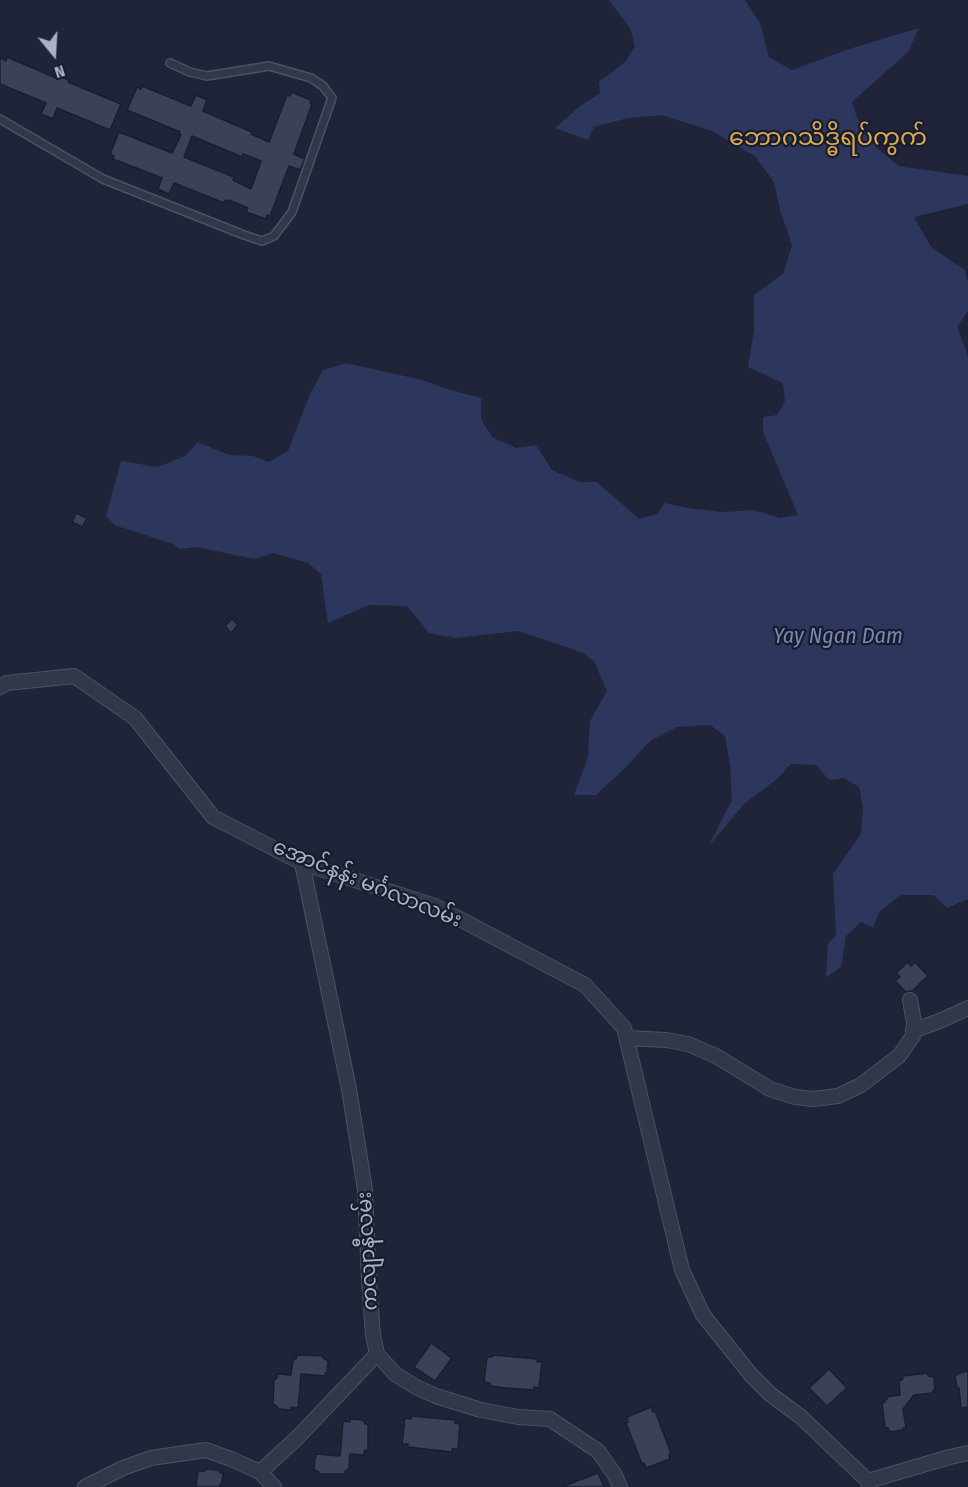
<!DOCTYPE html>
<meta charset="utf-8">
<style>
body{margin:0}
#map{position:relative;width:968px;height:1487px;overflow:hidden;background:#1f2438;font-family:"Fira Sans Condensed",sans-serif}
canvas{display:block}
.north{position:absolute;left:24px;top:24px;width:60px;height:60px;-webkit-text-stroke:4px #181c2d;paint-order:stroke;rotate:162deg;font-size:16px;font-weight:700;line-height:24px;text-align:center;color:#acb1c6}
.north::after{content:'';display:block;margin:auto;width:21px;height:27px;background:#acb1c6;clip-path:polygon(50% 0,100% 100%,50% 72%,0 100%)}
</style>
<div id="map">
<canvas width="968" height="1487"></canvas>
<div class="north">N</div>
</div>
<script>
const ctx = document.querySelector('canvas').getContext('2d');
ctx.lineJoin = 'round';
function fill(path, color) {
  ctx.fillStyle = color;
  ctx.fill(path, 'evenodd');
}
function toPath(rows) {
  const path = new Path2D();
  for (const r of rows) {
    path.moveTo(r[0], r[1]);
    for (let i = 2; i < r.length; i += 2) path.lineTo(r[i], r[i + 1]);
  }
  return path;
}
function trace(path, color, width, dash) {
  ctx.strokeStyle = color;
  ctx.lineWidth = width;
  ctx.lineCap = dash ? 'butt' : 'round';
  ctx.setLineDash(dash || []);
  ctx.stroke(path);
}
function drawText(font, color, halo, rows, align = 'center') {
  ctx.font = font + ' "Fira Sans Condensed","Noto Sans Myanmar",sans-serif';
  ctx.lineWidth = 4.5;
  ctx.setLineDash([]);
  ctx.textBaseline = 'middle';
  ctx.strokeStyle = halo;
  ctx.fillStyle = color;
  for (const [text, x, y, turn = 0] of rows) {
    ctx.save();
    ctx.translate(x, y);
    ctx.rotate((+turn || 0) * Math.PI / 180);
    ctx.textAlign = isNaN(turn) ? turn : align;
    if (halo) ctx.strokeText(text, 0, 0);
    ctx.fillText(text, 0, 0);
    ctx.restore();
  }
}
const water = toPath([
 [609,0,745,0,760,23,769,57,792,70,849,49,919,28,908,52,852,102,857,118,878,149,899,166,968,176,968,204,914,217,931,247,965,270,968,283,968,311,957,327,968,356,968,899,947,908,934,895,901,895,880,911,873,927,861,922,846,936,841,967,826,977,828,944,836,935,833,874,861,834,863,808,859,787,844,778,829,780,816,765,791,764,777,779,744,804,708,847,732,800,730,766,725,736,710,725,677,727,651,740,627,766,596,795,574,795,588,757,590,721,607,691,594,661,581,652,518,631,456,638,429,633,407,606,369,605,328,623,321,574,308,563,273,553,254,559,197,547,179,549,173,544,114,525,106,516,121,461,158,467,185,456,198,442,229,455,253,456,269,462,288,451,310,394,323,370,346,363,422,380,447,389,481,398,481,419,492,437,516,448,536,445,552,470,579,482,597,482,639,519,657,514,665,503,688,508,721,512,753,510,780,518,798,515,763,432,763,417,777,415,785,401,783,383,748,367,754,330,754,295,783,274,792,245,780,210,774,182,755,156,712,131,662,115,628,118,594,127,588,140,555,128,580,106,600,93,599,82,625,62,635,46,630,28]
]);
const building = toPath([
 [7,57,56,78,57,75,69,80,68,82,121,104,110,130,57,108,53,119,41,114,46,103,0,84,0,58,6,61,7,57],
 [142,86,191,106,196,95,207,100,203,111,252,132,251,134,269,142,287,95,290,96,291,92,311,100,310,103,312,104,294,154,305,159,300,170,289,166,270,216,267,215,266,219,246,212,248,208,229,200,228,201,225,200,224,203,174,183,169,194,158,189,162,178,113,159,114,156,110,154,119,132,172,153,181,135,179,134,180,132,127,110,137,87,141,89,142,86],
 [192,136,242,157,243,154,261,161,251,189,233,180,234,177,184,157,192,136],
 [76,513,87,518,82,527,72,522,76,513],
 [232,619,238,625,231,633,225,626,232,619],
 [908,962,911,966,915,962,928,976,912,991,906,992,895,981,900,977,896,973,908,962],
 [431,1343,452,1358,435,1381,414,1367,431,1343],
 [297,1355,323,1356,323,1358,328,1361,327,1373,325,1373,325,1376,301,1374,298,1408,291,1407,291,1410,278,1409,276,1405,273,1405,274,1379,276,1379,278,1374,291,1375,293,1360,294,1360,294,1358,296,1359,297,1355],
 [493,1355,537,1359,537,1362,542,1362,539,1388,534,1387,534,1390,507,1388,490,1386,490,1383,484,1382,487,1357,492,1357,493,1355],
 [829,1369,847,1388,827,1406,809,1388,829,1369],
 [968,1371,968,1407,961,1408,959,1388,957,1388,955,1376,957,1375,957,1374,968,1371],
 [928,1373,928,1376,934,1377,935,1390,933,1390,933,1393,914,1395,903,1409,906,1428,903,1428,903,1430,890,1432,888,1428,885,1428,882,1403,885,1402,885,1400,887,1399,887,1397,900,1395,899,1381,903,1379,902,1376,928,1373],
 [651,1407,653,1412,655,1411,671,1453,669,1454,670,1459,646,1468,644,1463,642,1464,626,1423,628,1422,627,1417,651,1407],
 [411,1416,455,1420,455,1423,460,1424,458,1449,452,1449,452,1452,408,1447,408,1444,402,1444,405,1418,411,1419,411,1416],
 [350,1419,363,1420,365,1424,368,1424,368,1450,365,1450,363,1455,350,1454,349,1469,345,1471,345,1474,319,1474,319,1472,314,1470,315,1457,316,1457,316,1454,340,1456,343,1421,350,1422,350,1419],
 [205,1469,218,1470,220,1471,220,1473,223,1473,222,1484,220,1484,220,1487,196,1487,198,1471,205,1471,205,1469],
 [598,1473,604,1487,564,1487,564,1486,598,1473]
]);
const lane = toPath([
 [0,119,103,179,244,235,262,241,274,236,292,212,332,98,323,86,311,78,269,66,207,76,190,72,170,63]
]);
const street = toPath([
 [0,687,7,683,74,676,135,718,213,817,302,863,435,906,585,985,624,1028,682,1270,703,1315,751,1375,770,1394,801,1417,868,1481,869,1487],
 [302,863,349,1089,365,1190,369,1280,373,1335,377,1354,395,1374,416,1387,436,1396,481,1410,518,1417,550,1419,598,1451,615,1475,620,1487],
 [913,1031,942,1020,968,1008],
 [627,1038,666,1040,688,1044,716,1056,770,1089,795,1097,813,1099,838,1096,861,1085,899,1056,913,1036,914,1022,910,1000],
 [260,1472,297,1438,377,1354],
 [868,1481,950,1457,968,1453],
 [85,1487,123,1468,151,1458,206,1450,231,1459,260,1472,274,1487]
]);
const streetNames = [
 ["အောင်နန်း မင်္ဂလာလမ်း",367,884,22],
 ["ကလျာနီလမ်း",368,1251,-93]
];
const waterNames = [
 ["Yay Ngan Dam",838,637]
];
const quarterNames = [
 ["ဘောဂသိဒ္ဓိရပ်ကွက်",828,138]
];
fill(water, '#2d375d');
fill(building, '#3a4159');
trace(building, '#1a1e2f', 1.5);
trace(lane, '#4d5164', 10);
trace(street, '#4d5164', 16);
trace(lane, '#323749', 7);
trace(street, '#323749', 14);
drawText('21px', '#acb1c6', '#181c2d', streetNames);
drawText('italic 22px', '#7a86b5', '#181c2d', waterNames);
drawText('24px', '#daaa53', '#181c2d', quarterNames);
</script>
